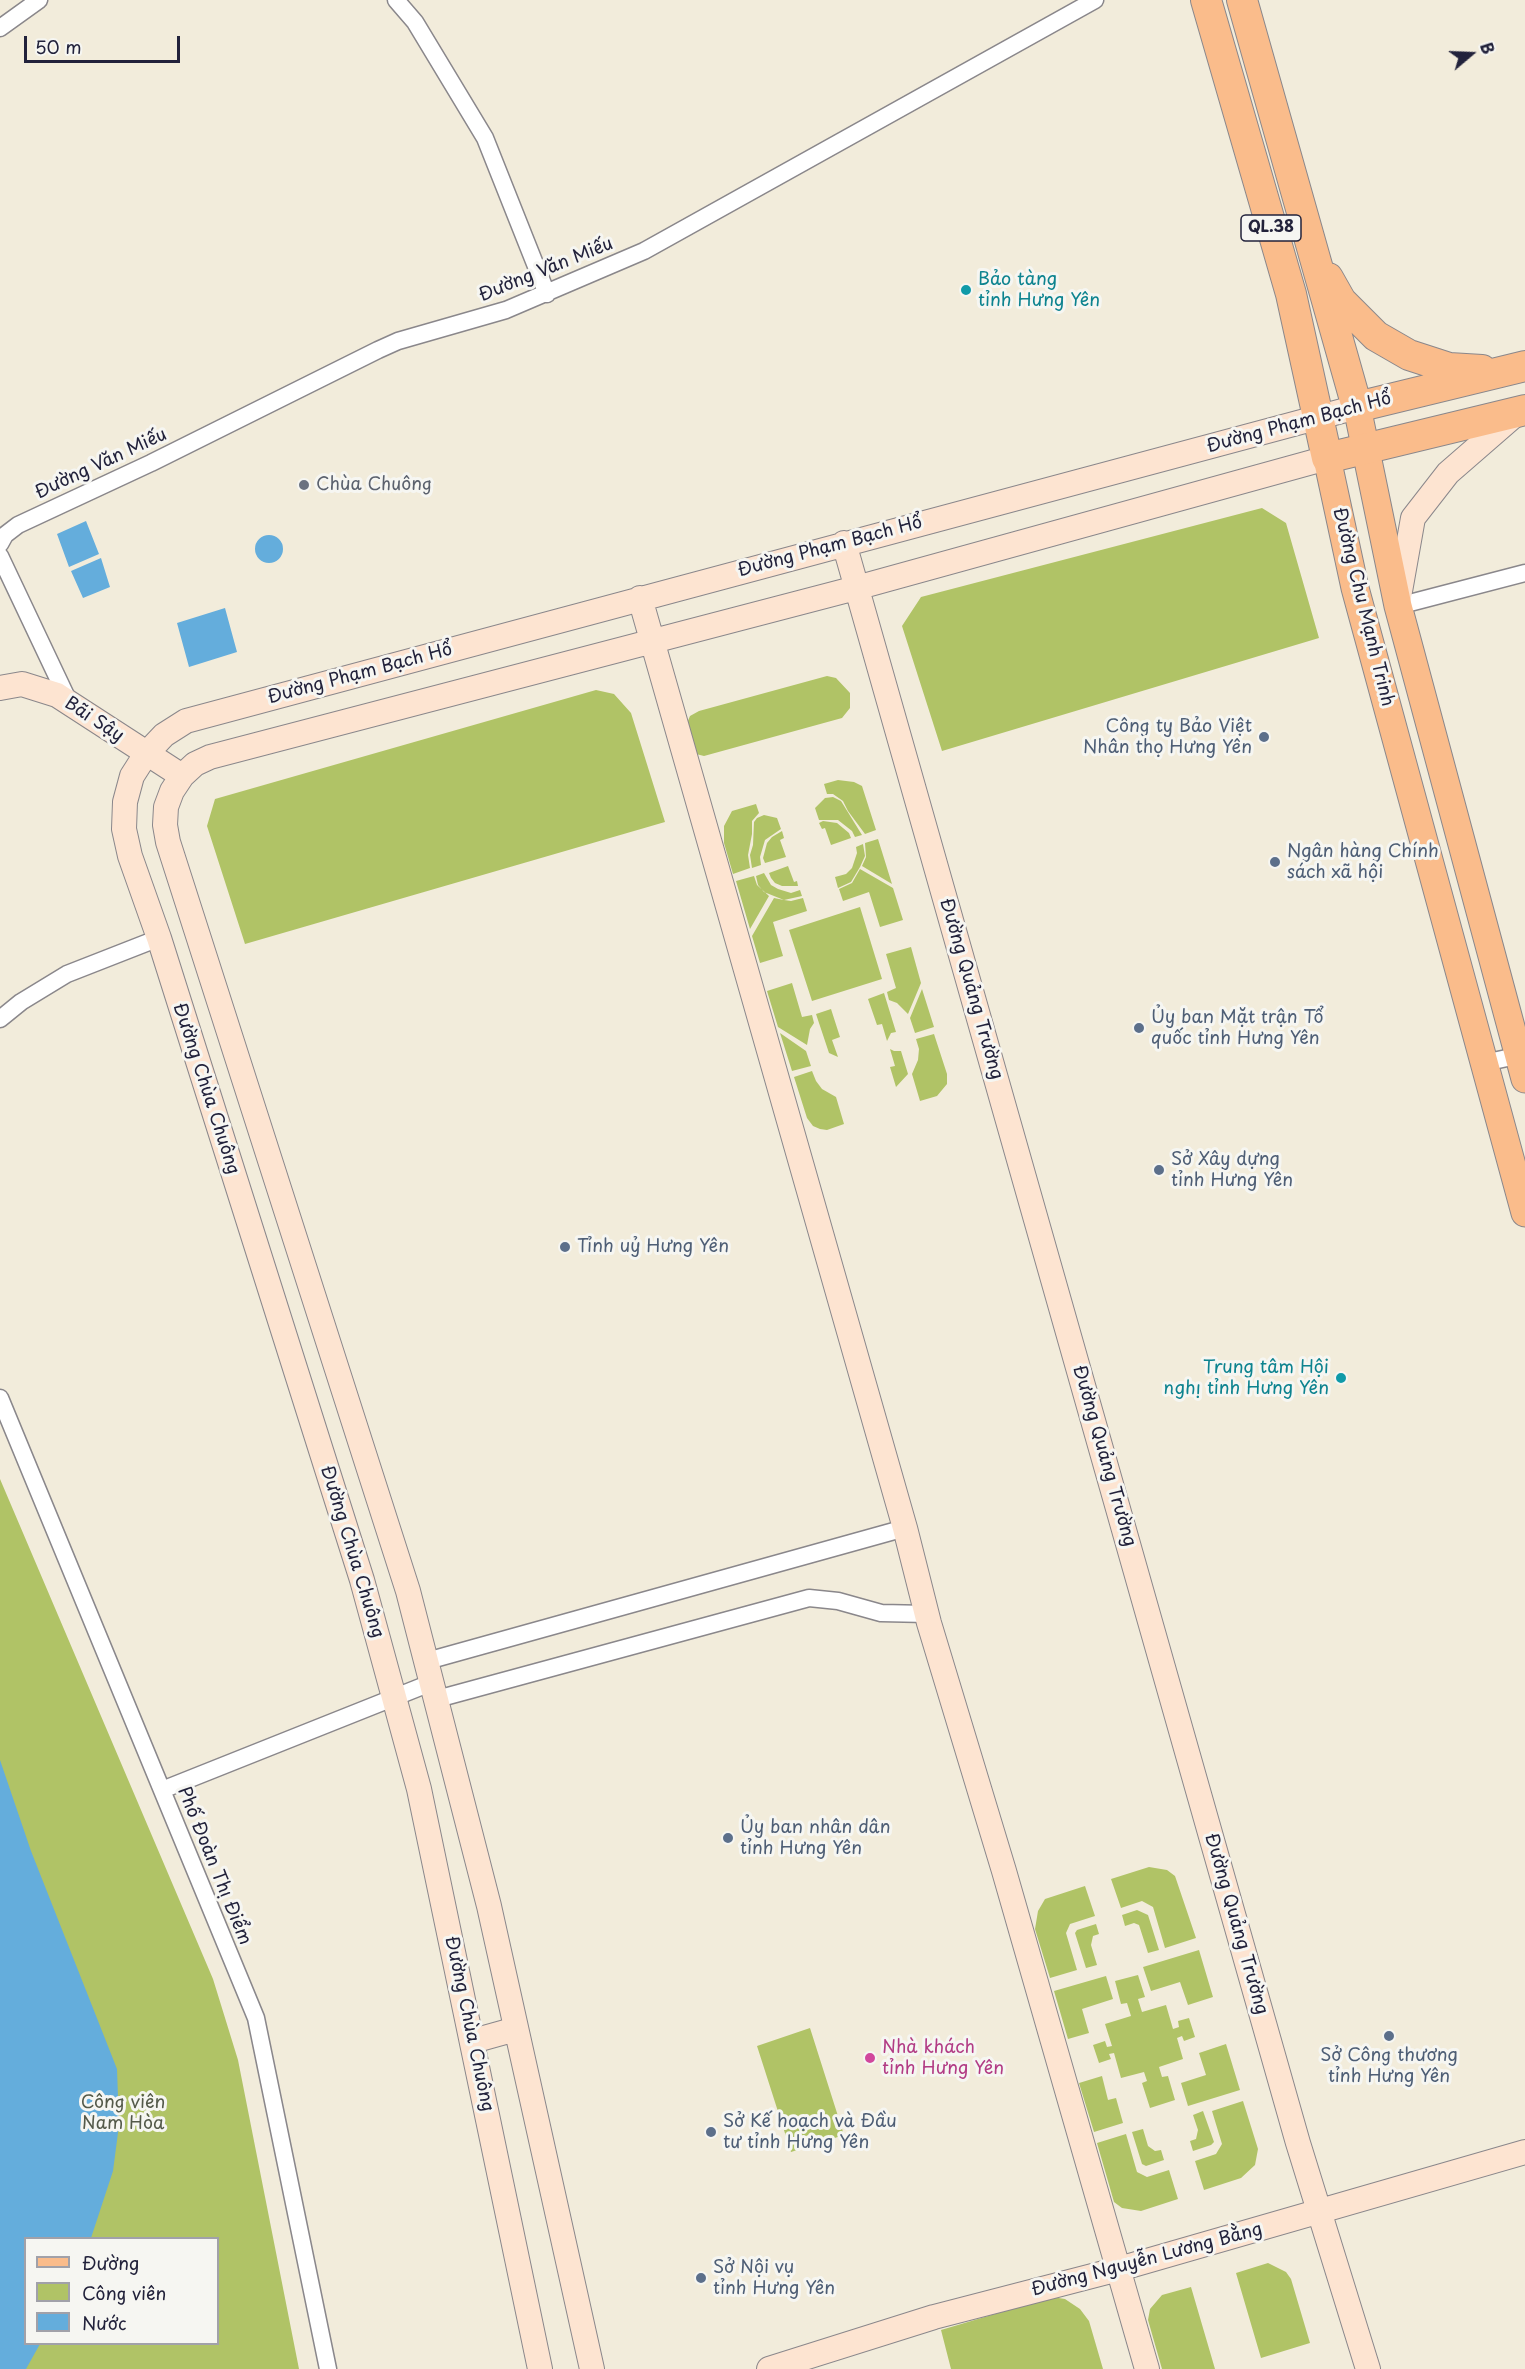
<!DOCTYPE html>
<meta charset="utf-8">
<style>
body{margin:0}
#map{position:relative;width:1525px;height:2369px;overflow:hidden;background:#f2ecdb;font-family:"Playpen Sans",sans-serif}
canvas{display:block}
.legend{position:absolute;left:24px;top:2237px;width:195px;height:108px;box-sizing:border-box;background:#f6f6f2;border:2px solid #a1a1a9;margin:0;padding:8px 10px;list-style:none;font-size:18px;color:#22223b}
.legend li{display:flex;align-items:center;gap:12px;height:30px}
.legend b{width:30px;border:2px solid #a1a1a9}
.north{position:absolute;left:1441px;top:24px;width:60px;height:60px;-webkit-text-stroke:4px #f6f6f2;paint-order:stroke;rotate:71deg;font-size:16px;font-weight:700;line-height:24px;text-align:center;color:#22223b}
.north::after{content:'';display:block;margin:auto;width:21px;height:27px;background:#22223b;clip-path:polygon(50% 0,100% 100%,50% 72%,0 100%)}
.scale{position:absolute;left:24px;top:36px;width:156px;height:27px;box-sizing:border-box;border:3px solid #22223b;border-top:0;padding-left:8px;font-size:18px;line-height:21px;white-space:nowrap;color:#22223b;-webkit-text-stroke:4px #f6f6f2;paint-order:stroke}
</style>
<div id="map">
<canvas width="1525" height="2369"></canvas>
<ul class="legend">
<li><b style="height:8px;background:#fabc8b"></b>Đường</li>
<li><b style="height:16px;background:#b0c366"></b>Công viên</li>
<li><b style="height:16px;background:#64addc"></b>Nước</li>
</ul>
<div class="north">B</div>
<div class="scale">50 m</div>
</div>
<script>
const ctx = document.querySelector('canvas').getContext('2d');
ctx.lineJoin = 'round';
function fill(path, color) {
  ctx.fillStyle = color;
  ctx.fill(path, 'evenodd');
}
function toPath(rows) {
  const path = new Path2D();
  for (const r of rows) {
    if (r.length === 3) {
      path.moveTo(r[0] + r[2], r[1]);
      path.arc(r[0], r[1], r[2], 0, 2 * Math.PI);
      continue;
    }
    path.moveTo(r[0], r[1]);
    for (let i = 2; i < r.length; i += 2) path.lineTo(r[i], r[i + 1]);
  }
  return path;
}
function trace(path, color, width, dash) {
  ctx.strokeStyle = color;
  ctx.lineWidth = width;
  ctx.lineCap = dash ? 'butt' : 'round';
  ctx.setLineDash(dash || []);
  ctx.stroke(path);
}
function drawText(font, color, halo, rows, align = 'center') {
  ctx.font = font + ' "Playpen Sans",sans-serif';
  ctx.lineWidth = 6;
  ctx.setLineDash([]);
  ctx.textBaseline = 'middle';
  ctx.strokeStyle = halo;
  ctx.fillStyle = color;
  for (const [text, x, y, turn = 0] of rows) {
    ctx.save();
    ctx.translate(x, y);
    ctx.rotate((+turn || 0) * Math.PI / 180);
    ctx.textAlign = isNaN(turn) ? turn : align;
    if (halo) ctx.strokeText(text, 0, 0);
    ctx.fillText(text, 0, 0);
    ctx.restore();
  }
}
const green = toPath([
 [1262,508,1286,523,1319,638,942,751,902,626,921,597],
 [827,676,836,678,850,693,850,708,842,718,704,756,696,754,687,723,690,716,699,711],
 [596,690,614,694,631,713,665,822,245,944,207,826,215,799],
 [838,780,854,782,862,786,876,830,865,834,848,811,843,801,833,794,827,794,824,784],
 [833,797,841,801,862,835,855,837,852,831,838,820,819,820,815,808,825,798],
 [756,804,759,813,752,821,752,834,748,855,750,868,733,874,724,843,724,826,732,811],
 [764,815,777,818,781,829,765,840,760,857,761,865,752,868,750,855,753,845,754,822,757,818],
 [823,821,837,823,849,833,851,838,831,845,825,828,822,829,819,823],
 [782,831,784,838,780,840,786,857,765,863,763,858,767,843,772,837],
 [878,839,892,884,862,866,866,857,865,843],
 [863,844,865,856,860,867,851,882,838,888,835,877,846,874,852,868,857,853,856,847],
 [788,866,794,882,797,881,798,886,782,886,775,883,771,878,769,873],
 [860,869,893,888,903,920,880,927,869,892,843,901,839,889,852,883],
 [764,873,771,885,778,889,791,893,800,890,802,896,784,900,791,901,803,898,807,911,773,922,783,956,760,963,752,936,774,898,784,900,764,892,758,885,756,876],
 [754,876,757,885,769,896,750,929,736,881],
 [860,907,882,979,812,1001,789,930],
 [911,947,921,983,908,1014,897,1003,889,1000,887,992,896,988,886,954],
 [792,983,802,1017,812,1015,814,1023,810,1029,807,1045,778,1027,767,991],
 [922,989,934,1027,915,1033,910,1018],
 [884,993,896,1032,891,1033,887,1041,882,1024,877,1025,868,999],
 [831,1009,840,1037,832,1040,838,1057,829,1053,816,1014],
 [780,1033,806,1051,811,1066,792,1071],
 [934,1034,947,1074,947,1084,937,1096,920,1101,912,1074,918,1060,919,1049,916,1039],
 [890,1049,894,1051,901,1051,908,1074,896,1087,890,1067,895,1066],
 [812,1071,816,1081,822,1089,836,1097,844,1124,827,1130,820,1129,813,1126,807,1118,794,1077],
 [0,1479,213,1979,238,2060,299,2369,0,2369],
 [26,2238,218,2238,218,2344,26,2344],
 [1149,1867,1167,1870,1175,1876,1196,1938,1165,1948,1153,1907,1142,1901,1121,1908,1111,1879],
 [1085,1886,1095,1916,1070,1924,1066,1933,1077,1970,1050,1978,1035,1929,1038,1911,1045,1899],
 [1137,1910,1148,1915,1159,1950,1148,1953,1139,1925,1134,1923,1125,1926,1122,1915],
 [1096,1924,1099,1934,1093,1936,1091,1945,1097,1965,1086,1968,1075,1933,1077,1930],
 [1199,1950,1213,1997,1188,2005,1180,1982,1151,1991,1143,1967],
 [1138,1975,1145,1997,1138,1999,1142,2012,1166,2005,1173,2029,1179,2027,1178,2021,1189,2018,1195,2037,1184,2041,1182,2036,1177,2038,1183,2059,1159,2067,1162,2077,1168,2076,1175,2100,1150,2108,1142,2083,1147,2081,1144,2072,1121,2078,1114,2053,1109,2054,1111,2059,1099,2063,1093,2045,1105,2041,1107,2047,1112,2046,1105,2024,1131,2016,1127,2003,1121,2004,1115,1981],
 [1106,1976,1113,1999,1082,2009,1089,2033,1068,2039,1054,1991],
 [810,2028,844,2135,791,2152,757,2046],
 [1226,2044,1240,2090,1188,2106,1181,2083,1206,2075,1199,2053],
 [1102,2076,1108,2100,1116,2098,1123,2123,1094,2132,1079,2083],
 [1243,2101,1258,2149,1255,2165,1241,2178,1204,2190,1195,2161,1216,2154,1222,2144,1212,2111],
 [1203,2111,1214,2142,1211,2145,1193,2151,1190,2141,1196,2139,1198,2130,1193,2115],
 [1143,2129,1148,2146,1155,2151,1161,2150,1164,2160,1146,2166,1142,2164,1132,2132],
 [1126,2134,1137,2172,1147,2177,1169,2170,1178,2199,1141,2211,1122,2208,1114,2202,1097,2143],
 [1268,2263,1286,2272,1291,2279,1310,2343,1261,2358,1236,2273],
 [1191,2287,1215,2369,1162,2369,1148,2320,1150,2309,1162,2295],
 [1052,2297,1065,2299,1080,2309,1089,2321,1103,2369,951,2369,941,2330]
]);
const water = toPath([
 [86,521,99,554,69,567,57,534],
 [269,549,14],
 [101,558,110,587,83,598,71,571],
 [225,608,237,652,189,667,177,623],
 [0,1760,31,1851,117,2069,119,2125,113,2171,91,2238,26,2238,26,2344,40,2344,26,2369,0,2369]
]);
const street = toPath([
 [396,0,415,22,485,138,547,294],
 [0,28,39,0],
 [0,544,5,535,18,525,151,463,378,350,398,341,506,310,644,251,1095,0],
 [0,556,70,704],
 [1398,606,1525,573],
 [0,1019,21,1002,67,974,159,938],
 [1484,1063,1525,1054],
 [0,1398,256,2018,328,2369],
 [427,1661,905,1528],
 [437,1699,809,1598,838,1601,881,1613,927,1614],
 [162,1790,433,1682]
]);
const secondary = toPath([
 [844,543,1298,2143,1368,2369],
 [1399,597,1413,518,1448,473,1517,413],
 [640,598,905,1528,929,1623,1004,1871,1147,2369],
 [0,688,22,684,57,695,182,776],
 [473,2041,516,2029],
 [540,2369,419,1789,362,1580,159,938,130,856,124,829,125,802,132,776,146,754,164,735,186,721,1357,407],
 [592,2369,489,1906,408,1591,168,842,165,825,166,807,172,791,182,776,195,764,210,757,856,588,1327,458],
 [769,2369,934,2317,1119,2269,1525,2152]
]);
const primary = toPath([
 [1357,407,1398,606,1525,1079],
 [1327,458,1355,588,1525,1213]
]);
const highway = toPath([
 [1206,0,1291,294,1327,458,1525,410],
 [1242,0,1357,407,1525,366],
 [1328,278,1341,301,1376,336,1409,355,1449,368,1482,370]
]);
const markers = [
 [966,290,6,"#0f9aa8"],
 [304,485,6,"#6b7280"],
 [1264,737,6,"#5c6f8a"],
 [1275,862,6,"#5c6f8a"],
 [1139,1028,6,"#5c6f8a"],
 [1159,1170,6,"#5c6f8a"],
 [565,1247,6,"#5c6f8a"],
 [1341,1378,6,"#0f9aa8"],
 [728,1838,6,"#5c6f8a"],
 [1389,2036,6,"#5c6f8a"],
 [870,2058,6,"#d1479c"],
 [711,2132,6,"#5c6f8a"],
 [701,2278,6,"#5c6f8a"]
];
const shields = [
 [1271,228,60]
];
const shieldNames = [
 ["QL.38",1271,228]
];
const streetNames = [
 ["Đường Văn Miếu",546,270,-22],
 ["Đường Phạm Bạch Hổ",1299,423,-15],
 ["Đường Văn Miếu",101,464,-25],
 ["Đường Phạm Bạch Hổ",830,547,-15],
 ["Đường Chu Mạnh Trinh",1363,607,76],
 ["Đường Phạm Bạch Hổ",360,674,-15],
 ["Bãi Sậy",94,720,33],
 ["Đường Quảng Trường",971,989,74],
 ["Đường Chùa Chuông",206,1089,72],
 ["Đường Quảng Trường",1104,1456,74],
 ["Đường Chùa Chuông",352,1552,73],
 ["Phố Đoàn Thị Điểm",214,1866,68],
 ["Đường Quảng Trường",1236,1924,74],
 ["Đường Chùa Chuông",469,2024,78],
 ["Đường Nguyễn Lương Bằng",1147,2260,-15]
];
const cultureNames = [
 ["Bảo tàng",978,280],
 ["tỉnh Hưng Yên",978,301],
 ["Trung tâm Hội",1329,1368,"right"],
 ["nghị tỉnh Hưng Yên",1329,1389,"right"]
];
const worshipNames = [
 ["Chùa Chuông",316,485]
];
const serviceNames = [
 ["Công ty Bảo Việt",1252,727,"right"],
 ["Nhân thọ Hưng Yên",1252,748,"right"],
 ["Ngân hàng Chính",1287,852],
 ["sách xã hội",1287,873],
 ["Ủy ban Mặt trận Tổ",1151,1018],
 ["quốc tỉnh Hưng Yên",1151,1039],
 ["Sở Xây dựng",1171,1160],
 ["tỉnh Hưng Yên",1171,1181],
 ["Tỉnh uỷ Hưng Yên",577,1247],
 ["Ủy ban nhân dân",740,1828],
 ["tỉnh Hưng Yên",740,1849],
 ["Sở Công thương",1389,2056,"center"],
 ["tỉnh Hưng Yên",1389,2077,"center"],
 ["Sở Kế hoạch và Đầu",723,2122],
 ["tư tỉnh Hưng Yên",723,2143],
 ["Sở Nội vụ",713,2268],
 ["tỉnh Hưng Yên",713,2289]
];
const hotelNames = [
 ["Nhà khách",882,2048],
 ["tỉnh Hưng Yên",882,2069]
];
const parkNames = [
 ["Công viên",123,2103],
 ["Nam Hòa",123,2124]
];
fill(green, '#b0c366');
fill(water, '#64addc');
trace(street, '#8a878b', 19);
trace(secondary, '#8a878b', 26);
trace(primary, '#8a878b', 29);
trace(highway, '#8a878b', 32);
trace(street, '#fff', 16);
trace(secondary, '#fde4d1', 24);
trace(primary, '#fabc8b', 27);
trace(highway, '#fabc8b', 30);
for (const [x, y, r, color] of markers) {
  const dot = new Path2D();
  dot.arc(x, y, r, 0, 2 * Math.PI);
  ctx.fillStyle = color;
  ctx.fill(dot);
  trace(dot, '#f6f6f2', 2);
}
for (const [x, y, w] of shields) {
  const box = new Path2D();
  box.roundRect(x - w / 2, y - 13, w, 26, 4.5);
  ctx.fillStyle = '#f6f6f2';
  ctx.fill(box);
  trace(box, '#22223b', 1.5);
}
drawText('bold 16px', '#22223b', null, shieldNames);
drawText('18px', '#22223b', '#f6f6f2', streetNames);
drawText('18px', '#0d838f', '#f6f6f2', cultureNames, 'left');
drawText('18px', '#5b616d', '#f6f6f2', worshipNames, 'left');
drawText('18px', '#4e5e75', '#f6f6f2', serviceNames, 'left');
drawText('18px', '#b23c85', '#f6f6f2', hotelNames, 'left');
drawText('18px', '#545a4a', '#f6f6f2', parkNames);
</script>
